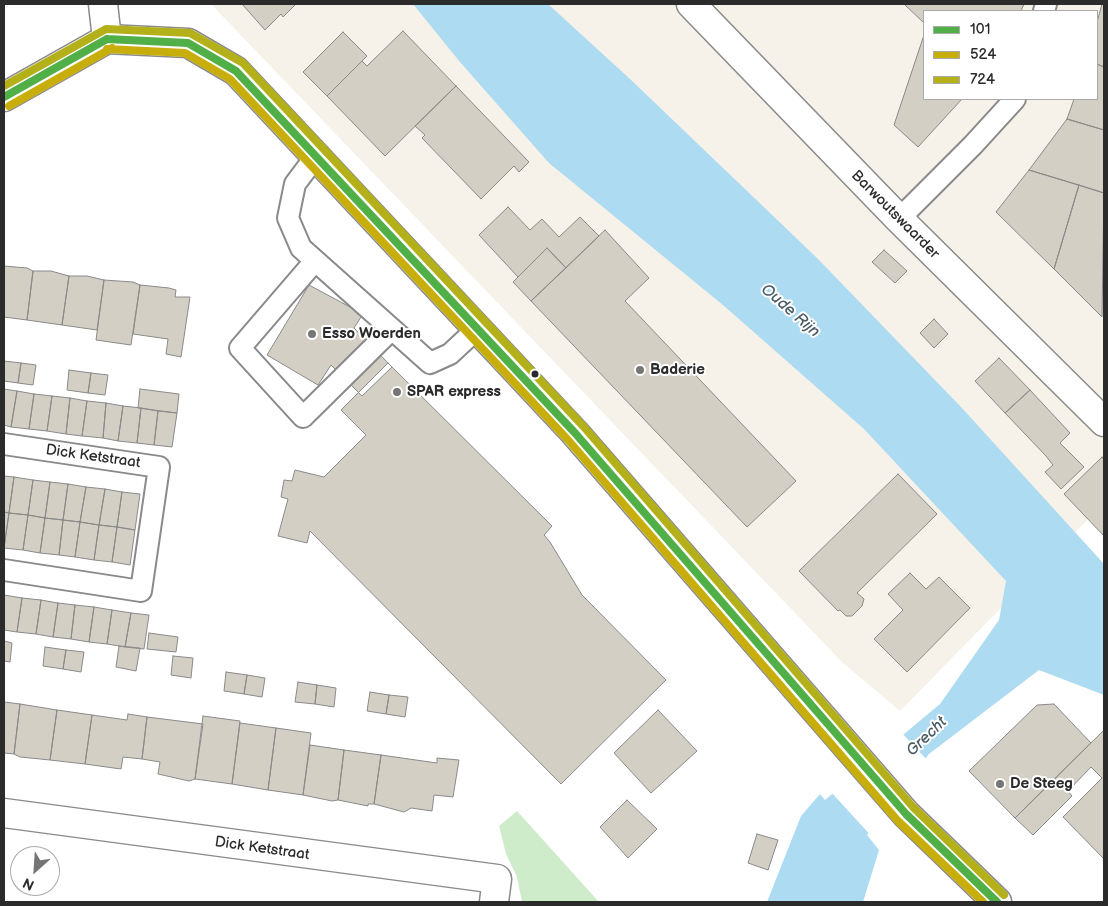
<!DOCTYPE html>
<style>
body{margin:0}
#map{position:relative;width:1108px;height:906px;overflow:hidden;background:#fff;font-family:"Balsamiq Sans",sans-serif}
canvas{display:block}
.frame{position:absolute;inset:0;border:5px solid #2b2b2b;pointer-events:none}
.legend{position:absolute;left:923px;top:10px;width:175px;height:90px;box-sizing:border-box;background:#fff;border:1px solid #aaa;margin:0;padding:6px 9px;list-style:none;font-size:15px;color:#2b2b2b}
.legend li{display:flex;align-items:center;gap:10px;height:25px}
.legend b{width:25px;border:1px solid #aaa}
.north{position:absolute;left:10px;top:846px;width:50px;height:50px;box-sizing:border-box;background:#fff;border:1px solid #aaa;border-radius:50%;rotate:206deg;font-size:14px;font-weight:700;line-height:20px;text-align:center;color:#2b2b2b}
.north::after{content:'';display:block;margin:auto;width:18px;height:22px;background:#757575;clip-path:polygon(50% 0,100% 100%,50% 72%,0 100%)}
</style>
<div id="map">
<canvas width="1108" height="906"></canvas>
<div class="frame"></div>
<ul class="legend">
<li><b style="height:6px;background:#50af46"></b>101</li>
<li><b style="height:6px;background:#c8ae0b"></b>524</li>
<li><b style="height:6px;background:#b4b01a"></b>724</li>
</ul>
<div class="north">N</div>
</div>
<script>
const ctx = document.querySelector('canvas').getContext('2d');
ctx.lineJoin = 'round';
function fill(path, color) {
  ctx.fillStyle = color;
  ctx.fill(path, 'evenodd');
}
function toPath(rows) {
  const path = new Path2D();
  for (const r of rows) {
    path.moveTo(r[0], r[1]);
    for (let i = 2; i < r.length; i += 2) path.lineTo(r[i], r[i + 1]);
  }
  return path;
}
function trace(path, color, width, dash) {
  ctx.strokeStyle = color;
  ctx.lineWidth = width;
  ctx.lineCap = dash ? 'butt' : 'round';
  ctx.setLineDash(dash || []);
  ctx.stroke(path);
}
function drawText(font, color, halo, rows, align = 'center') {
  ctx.font = font + ' "Balsamiq Sans",sans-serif';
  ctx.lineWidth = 4;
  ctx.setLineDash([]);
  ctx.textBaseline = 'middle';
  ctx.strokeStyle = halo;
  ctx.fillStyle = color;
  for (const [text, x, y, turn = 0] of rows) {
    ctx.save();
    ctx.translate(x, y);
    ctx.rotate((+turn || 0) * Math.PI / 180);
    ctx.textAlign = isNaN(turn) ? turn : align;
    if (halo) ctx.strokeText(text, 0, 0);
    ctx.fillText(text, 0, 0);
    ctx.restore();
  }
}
const built = toPath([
 [211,4,1104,4,1104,503,900,711,843,663],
 [924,11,1097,11,1097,99,924,99]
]);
const green = toPath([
 [517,811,599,902,522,902,517,877,506,854,499,826]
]);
const water = toPath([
 [413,4,548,4,630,79,817,258,961,407,1104,564,1104,695,1039,670,929,754,867,835,879,850,863,902,767,902,801,816,820,794,825,800,940,704,999,620,1006,581,864,429,723,305,549,163,460,62]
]);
const pier = toPath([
 [902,733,927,760,870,835,874,839,831,792]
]);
const building = toPath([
 [242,4,296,4,283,17,281,14,265,30,242,4],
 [904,4,1024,4,1021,11,924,11,924,23,904,4],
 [1102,4,1104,4,1104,67,1097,64,1097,22,1102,4],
 [403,31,456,86,385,156,327,96,362,61,367,66,403,31],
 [343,32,367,56,327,96,303,72,343,32],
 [924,35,924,99,962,99,918,147,894,125,924,35],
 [1097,64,1104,67,1104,130,1067,119,1074,99,1097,99,1097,64],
 [456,86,529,162,519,172,514,166,481,199,422,138,425,135,415,126,456,86],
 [1067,119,1104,130,1104,193,1029,170,1067,119],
 [1029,170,1079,185,1054,269,996,212,1029,170],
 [1079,185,1104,193,1102,317,1054,269,1079,185],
 [508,207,530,230,542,219,559,237,580,217,599,236,566,268,547,248,518,277,479,235,508,207],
 [605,230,649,278,625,301,796,481,747,527,531,301,605,230],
 [547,248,566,268,531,301,513,282,547,248],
 [884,250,907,271,895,283,872,262,884,250],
 [4,266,27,268,33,271,27,320,4,317,4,266],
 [33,271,51,271,69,276,62,325,27,320,33,271],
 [69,276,87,276,104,280,97,330,62,325,69,276],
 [104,280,133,282,140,285,131,345,96,340,104,280],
 [140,285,169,288,176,290,175,297,190,297,181,357,166,354,168,339,133,334,140,285],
 [309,285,363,314,354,328,392,367,362,396,331,365,318,385,267,355,309,285],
 [934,319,948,334,934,348,920,333,934,319],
 [999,358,1030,390,1005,413,975,381,999,358],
 [4,361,21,363,18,383,4,381,4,361],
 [21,363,36,365,33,385,18,383,21,363],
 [388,363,552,526,544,535,550,542,582,595,666,680,561,784,310,531,307,543,278,536,288,499,281,497,284,480,292,481,295,470,324,477,366,435,341,410,388,363],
 [69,370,91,373,88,393,67,390,69,370],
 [91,373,108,375,105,395,88,393,91,373],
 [4,389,17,391,11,427,4,425,4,389],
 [140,389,179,394,177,413,138,408,140,389],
 [1030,390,1070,433,1060,443,1084,467,1061,489,1045,472,1053,465,1046,456,1005,413,1030,390],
 [17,391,34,394,29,429,11,427,17,391],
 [34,394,52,396,47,431,29,429,34,394],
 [52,396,70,398,66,434,47,431,52,396],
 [70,398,87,401,82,436,66,434,70,398],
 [87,401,106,403,103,438,82,436,87,401],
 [106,403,123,406,118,441,103,438,106,403],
 [123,406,141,408,137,443,118,441,123,406],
 [141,408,158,411,154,445,137,443,141,408],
 [158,411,177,413,172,447,154,445,158,411],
 [1102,457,1104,460,1104,536,1064,494,1102,457],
 [898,474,937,514,857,593,864,599,862,606,852,616,846,616,840,610,838,611,799,571,898,474],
 [4,476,14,477,9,513,4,512,4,476],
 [14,477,33,480,28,515,9,513,14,477],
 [33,480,50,482,45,518,28,515,33,480],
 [50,482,68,484,63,520,45,518,50,482],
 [68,484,86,487,80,522,63,520,68,484],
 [86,487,105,489,99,525,80,522,86,487],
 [105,489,122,492,117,527,99,525,105,489],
 [122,492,140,494,135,530,117,527,122,492],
 [4,512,9,513,4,548,4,512],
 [9,513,28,515,23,550,4,548,9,513],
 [28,515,45,518,40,553,23,550,28,515],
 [45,518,63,520,59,555,40,553,45,518],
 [63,520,80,522,75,557,59,555,63,520],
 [80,522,99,525,94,560,75,557,80,522],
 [99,525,117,527,112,562,94,560,99,525],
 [117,527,135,530,130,565,112,562,117,527],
 [910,573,926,589,939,577,970,608,907,672,874,639,903,610,888,594,910,573],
 [4,595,22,598,17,632,4,630,4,595],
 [22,598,41,600,36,634,17,632,22,598],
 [41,600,58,603,53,637,36,634,41,600],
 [58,603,75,605,71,639,53,637,58,603],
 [75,605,94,607,89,642,71,639,75,605],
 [94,607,112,610,107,644,89,642,94,607],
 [112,610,131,613,125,647,107,644,112,610],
 [131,613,149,615,144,649,125,647,131,613],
 [149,633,178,637,176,652,147,649,149,633],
 [4,641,12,643,10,662,4,661,4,641],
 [119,646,140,648,136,671,116,667,119,646],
 [45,647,66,650,63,669,43,666,45,647],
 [66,650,84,652,81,672,63,669,66,650],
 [173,656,193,658,191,678,171,675,173,656],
 [226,672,247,675,244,694,224,691,226,672],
 [247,675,265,678,262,697,244,694,247,675],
 [298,682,317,685,315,704,295,702,298,682],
 [317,685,336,688,334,707,315,704,317,685],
 [370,692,389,695,386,714,367,711,370,692],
 [389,695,408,697,405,717,386,714,389,695],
 [4,702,20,704,14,754,4,753,4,702],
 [20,704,57,710,50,760,20,757,14,754,20,704],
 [1054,704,1091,743,1015,818,969,771,1037,705,1054,704],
 [57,710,92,715,85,764,50,760,57,710],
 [658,710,697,751,651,793,614,753,658,710],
 [128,714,147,717,142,759,123,757,121,769,85,764,92,715,127,720,128,714],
 [203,716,240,721,232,784,195,779,203,716],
 [147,717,203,724,195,779,189,781,158,774,160,762,142,759,147,717],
 [240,723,276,728,268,790,232,784,240,723],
 [276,728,311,733,303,795,268,790,276,728],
 [1104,730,1104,859,1063,817,1102,778,1091,767,1068,791,1072,796,1033,835,1015,818,1104,730],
 [310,745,344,750,338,800,332,801,303,795,310,745],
 [344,750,381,755,374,804,368,804,368,806,338,800,344,750],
 [381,755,437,763,437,758,459,760,453,797,434,795,432,811,411,808,404,812,374,804,381,755],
 [627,800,657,829,628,858,600,827,627,800],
 [757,834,778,840,768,870,748,863,757,834]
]);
const service = toPath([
 [1044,11,1046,4],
 [316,156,295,184,288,218,301,248,430,363,450,354,478,328],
 [899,219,973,145,1015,99],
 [314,262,240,348,303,417,391,330],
 [4,444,159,467,141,591,4,570]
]);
const minor = toPath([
 [103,4,107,39],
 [691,4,899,219,1104,422],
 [4,813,497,879,494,902]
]);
const secondary = toPath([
 [4,97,107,39,188,43,236,71,575,433,906,814,997,902]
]);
const bus1 = toPath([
 [107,39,188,43,236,71,575,433,906,814,997,902],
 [4,97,107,39]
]);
const bus2 = toPath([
 [107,49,185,53,230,79,568,440,898,821,983,902],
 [9,106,112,48]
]);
const bus3 = toPath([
 [4,86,106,29,190,33,243,63,583,426,913,807,1004,895]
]);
const markers = [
 [312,334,5,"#757575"],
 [640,370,5,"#757575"],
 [535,374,4.5,"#2b2b2b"],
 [397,392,5,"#757575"],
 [1000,784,5,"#757575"]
];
const streetNames = [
 ["Barwoutswaarder",895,215,45],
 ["Dick Ketstraat",93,457,8],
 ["Dick Ketstraat",262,849,8]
];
const poiNames = [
 ["Esso Woerden",322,334],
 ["Baderie",650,370],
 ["SPAR express",407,392],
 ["De Steeg",1010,784]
];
const waterNames = [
 ["Oude Rijn",790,311,41],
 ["Grecht",927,737,-44]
];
fill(built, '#f6f2ea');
fill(green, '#cfecca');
fill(water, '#addbf1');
fill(pier, '#fff');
fill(building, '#d4cfc5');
trace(building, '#8a8a8a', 1);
trace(service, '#8a8a8a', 24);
trace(minor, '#8a8a8a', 31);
trace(secondary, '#8a8a8a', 31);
trace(service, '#fff', 20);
trace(minor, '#fff', 28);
trace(secondary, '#fff', 28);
trace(bus1, '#50af46', 8);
trace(bus2, '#c8ae0b', 8);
trace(bus3, '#b4b01a', 8);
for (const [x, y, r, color] of markers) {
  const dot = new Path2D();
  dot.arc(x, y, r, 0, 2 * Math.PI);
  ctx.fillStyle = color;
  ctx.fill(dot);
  trace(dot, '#fff', 2);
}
drawText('15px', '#2b2b2b', '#fff', streetNames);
drawText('bold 15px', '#2b2b2b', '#fff', poiNames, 'left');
drawText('italic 16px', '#485b65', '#fff', waterNames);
</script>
